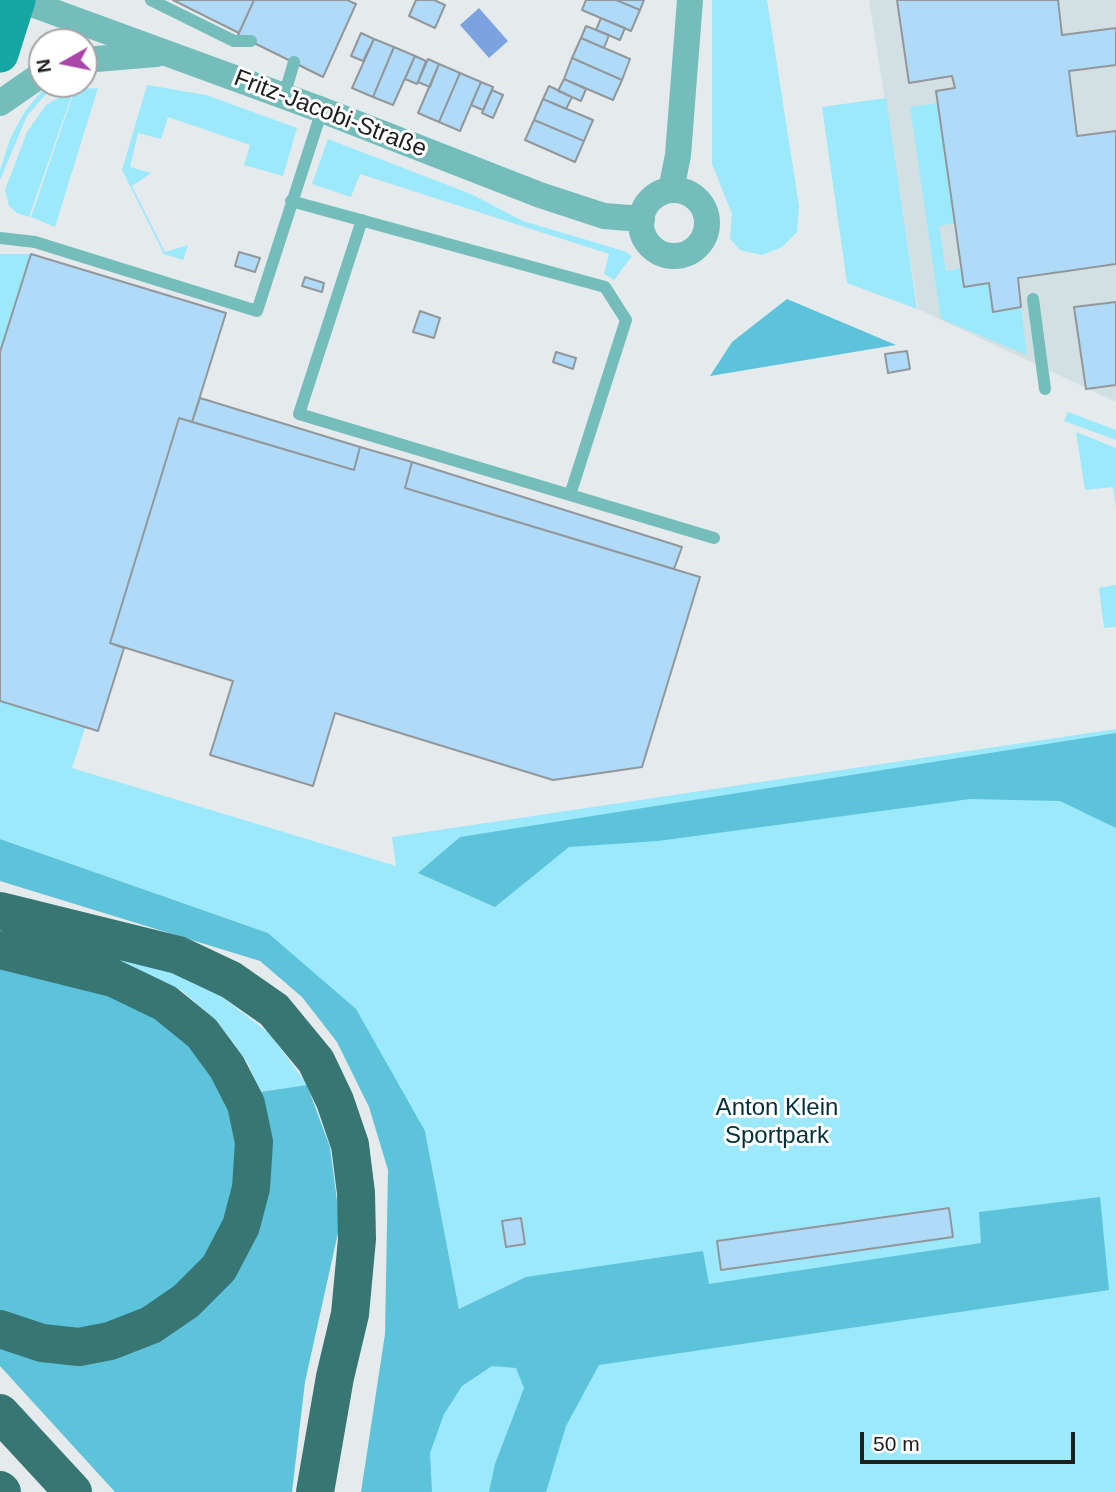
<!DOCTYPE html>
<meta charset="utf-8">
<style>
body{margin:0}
#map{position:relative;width:1116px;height:1492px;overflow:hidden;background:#e5ebec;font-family:Helvetica,sans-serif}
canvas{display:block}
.north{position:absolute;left:28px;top:28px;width:70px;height:70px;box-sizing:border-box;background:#fff;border:2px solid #a5a5a5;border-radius:50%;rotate:261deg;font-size:19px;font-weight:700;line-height:28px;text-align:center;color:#1d1f1f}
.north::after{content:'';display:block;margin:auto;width:24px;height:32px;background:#aa45aa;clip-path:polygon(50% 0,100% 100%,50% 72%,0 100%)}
.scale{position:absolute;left:860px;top:1432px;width:215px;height:32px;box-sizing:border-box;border:4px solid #1d1f1f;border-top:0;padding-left:9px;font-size:21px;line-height:24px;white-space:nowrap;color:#1d1f1f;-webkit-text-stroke:5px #fff;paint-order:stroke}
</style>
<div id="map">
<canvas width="1116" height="1492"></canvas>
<div class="north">N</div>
<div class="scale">50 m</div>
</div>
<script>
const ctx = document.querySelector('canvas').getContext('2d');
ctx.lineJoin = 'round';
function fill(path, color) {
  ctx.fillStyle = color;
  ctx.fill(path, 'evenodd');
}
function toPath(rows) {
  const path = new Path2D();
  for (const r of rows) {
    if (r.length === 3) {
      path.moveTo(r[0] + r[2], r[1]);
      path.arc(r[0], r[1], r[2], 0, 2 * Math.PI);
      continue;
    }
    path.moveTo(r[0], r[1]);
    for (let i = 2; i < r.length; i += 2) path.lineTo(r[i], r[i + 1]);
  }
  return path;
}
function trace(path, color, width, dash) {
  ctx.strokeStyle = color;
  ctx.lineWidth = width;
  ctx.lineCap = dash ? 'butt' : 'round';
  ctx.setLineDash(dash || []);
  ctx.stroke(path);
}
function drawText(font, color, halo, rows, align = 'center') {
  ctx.font = font + ' Helvetica,sans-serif';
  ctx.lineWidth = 6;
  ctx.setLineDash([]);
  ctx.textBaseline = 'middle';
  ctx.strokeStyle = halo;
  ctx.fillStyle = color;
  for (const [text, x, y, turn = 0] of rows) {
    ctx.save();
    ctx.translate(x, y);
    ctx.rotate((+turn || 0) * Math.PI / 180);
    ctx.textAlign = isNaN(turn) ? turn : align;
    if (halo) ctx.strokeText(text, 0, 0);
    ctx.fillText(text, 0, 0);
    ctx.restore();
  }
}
const built = toPath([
 [869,0,1116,0,1116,402,918,309]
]);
const green = toPath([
 [712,0,767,0,799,206,797,232,782,247,762,255,740,250,730,239,732,214,712,164],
 [55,84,57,87,46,94,27,116,0,180,0,170,10,139,25,111,41,92],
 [147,85,206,95,297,128,283,176,244,165,250,145,168,117,161,139,138,133,130,167,151,173,132,186,165,252,188,245,183,260,164,254,122,170],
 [98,88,55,227,31,217,75,89],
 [74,89,29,217,17,213,9,206,5,190,27,132,46,105],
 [886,98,917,309,847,283,822,107],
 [938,103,955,223,939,226,946,271,962,268,989,283,993,312,1021,307,1027,355,941,319,910,107],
 [328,139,471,194,523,221,624,251,632,256,614,280,604,274,609,254,360,174,351,197,312,184],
 [0,254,31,254,0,353],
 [1068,412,1116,430,1116,440,1064,421],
 [1076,432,1116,448,1116,506,1113,487,1085,490],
 [1116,585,1116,627,1104,628,1099,588],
 [0,701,85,728,72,768,396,866,392,837,1116,729,1116,1492,432,1492,427,1454,464,1307,459,1309,425,1131,268,933,0,839],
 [0,927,159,966,214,991,270,1034,307,1085,260,1092,248,1063,218,1022,181,990,101,961,0,935]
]);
const forest = toPath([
 [787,299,896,345,710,376,732,342],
 [1116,733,1116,828,1060,801,970,799,658,841,569,847,495,907,418,873,460,837],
 [0,839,268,933,356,1009,425,1131,459,1309,526,1277,703,1251,709,1284,981,1243,979,1212,1100,1197,1109,1290,599,1365,566,1426,546,1492,489,1492,495,1464,524,1388,516,1368,492,1366,462,1386,444,1414,430,1453,432,1492,361,1492,385,1334,388,1170,369,1107,337,1042,302,997,260,961,0,881],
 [0,964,95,988,163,1016,260,1092,307,1085,330,1147,340,1224,305,1382,292,1492,115,1492,0,1366]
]);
const water = toPath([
 [479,8,508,41,489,58,460,25]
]);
const building = toPath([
 [173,0,254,0,239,33,173,0],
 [254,0,347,0,356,4,323,77,238,35,254,0],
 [416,0,434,0,445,5,435,28,409,16,416,0],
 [586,0,616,0,640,10,631,31,582,10,586,0],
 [616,0,644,0,640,10,616,0],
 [897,0,1058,0,1062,35,1116,28,1116,65,1069,71,1077,136,1116,131,1116,264,1018,278,1021,307,993,312,989,283,964,287,936,91,955,88,952,76,909,83,897,0],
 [601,18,625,28,620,40,596,30,601,18],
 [586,26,609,35,604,48,581,38,586,26],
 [361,33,374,39,363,61,351,56,361,33],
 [581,38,630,59,622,80,572,58,581,38],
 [374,39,394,47,373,97,352,88,374,39],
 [394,47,415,56,393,105,373,97,394,47],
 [415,56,426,61,417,84,405,79,415,56],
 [572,58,622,80,613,100,564,79,572,58],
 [428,59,439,64,430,87,418,82,428,59],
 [439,64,460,73,439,122,418,113,439,64],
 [460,73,481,82,460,131,439,122,460,73],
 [564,79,586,89,581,101,558,91,564,79],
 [481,82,493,87,483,110,471,105,481,82],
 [549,86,572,97,566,109,543,99,549,86],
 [492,90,503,95,493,118,482,113,492,90],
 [543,99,593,120,584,141,534,120,543,99],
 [534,120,584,141,575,162,525,140,534,120],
 [239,252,260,258,255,272,235,266,239,252],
 [31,254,226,313,192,422,179,418,110,643,124,648,98,731,0,701,0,352,31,254],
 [305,277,324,283,322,292,302,286,305,277],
 [1116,302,1116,385,1086,389,1074,307,1116,302],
 [420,311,440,318,434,338,413,332,420,311],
 [907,351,910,369,888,373,885,354,907,351],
 [556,352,576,358,573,369,553,362,556,352],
 [200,398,360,447,354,470,192,422,200,398],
 [179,418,354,470,360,447,412,462,405,488,700,577,642,767,553,780,335,713,313,786,210,755,233,681,110,643,179,418],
 [412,462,682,547,674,569,405,488,412,462],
 [949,1208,953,1237,721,1270,717,1241,949,1208],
 [521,1218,525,1244,506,1247,502,1221,521,1218]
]);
const lane = toPath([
 [151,0,234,41,251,41],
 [284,96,294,62],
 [291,201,605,287,626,320,570,495],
 [362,220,299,414,714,538],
 [0,238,35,242,257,311,322,110],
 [1033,299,1045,389]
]);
const street = toPath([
 [21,0,322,110,540,195,604,216,642,219],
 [84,60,156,54],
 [0,103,42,74],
 [671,190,678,155,690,0],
 [674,223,33]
]);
const secondary = toPath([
 [0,54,17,0]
]);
const highway = toPath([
 [0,911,178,955,231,980,274,1010,316,1061,335,1101,350,1145,356,1193,357,1239,350,1314,335,1377,315,1492],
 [0,950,113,978,165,1003,202,1033,227,1067,246,1104,254,1142,251,1188,241,1226,219,1268,186,1301,151,1325,110,1341,79,1347,42,1343,0,1329],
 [0,1413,73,1492],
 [0,1490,2,1492]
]);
const streetNames = [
 ["Fritz-Jacobi-Straße",330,114,21]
];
const parkNames = [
 ["Anton Klein",777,1108],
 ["Sportpark",777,1136]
];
fill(built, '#d2e0e4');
fill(green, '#9ce9fc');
fill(forest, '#5cc3db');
fill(water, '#7ca2e0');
fill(building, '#afdbf8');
trace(building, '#93979a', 2);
trace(lane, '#75bdbb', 12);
trace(street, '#75bdbb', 26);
trace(secondary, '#15a6a3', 37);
trace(highway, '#387674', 38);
drawText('24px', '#1d1f1f', '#fff', streetNames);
drawText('24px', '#00313b', '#fff', parkNames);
</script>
